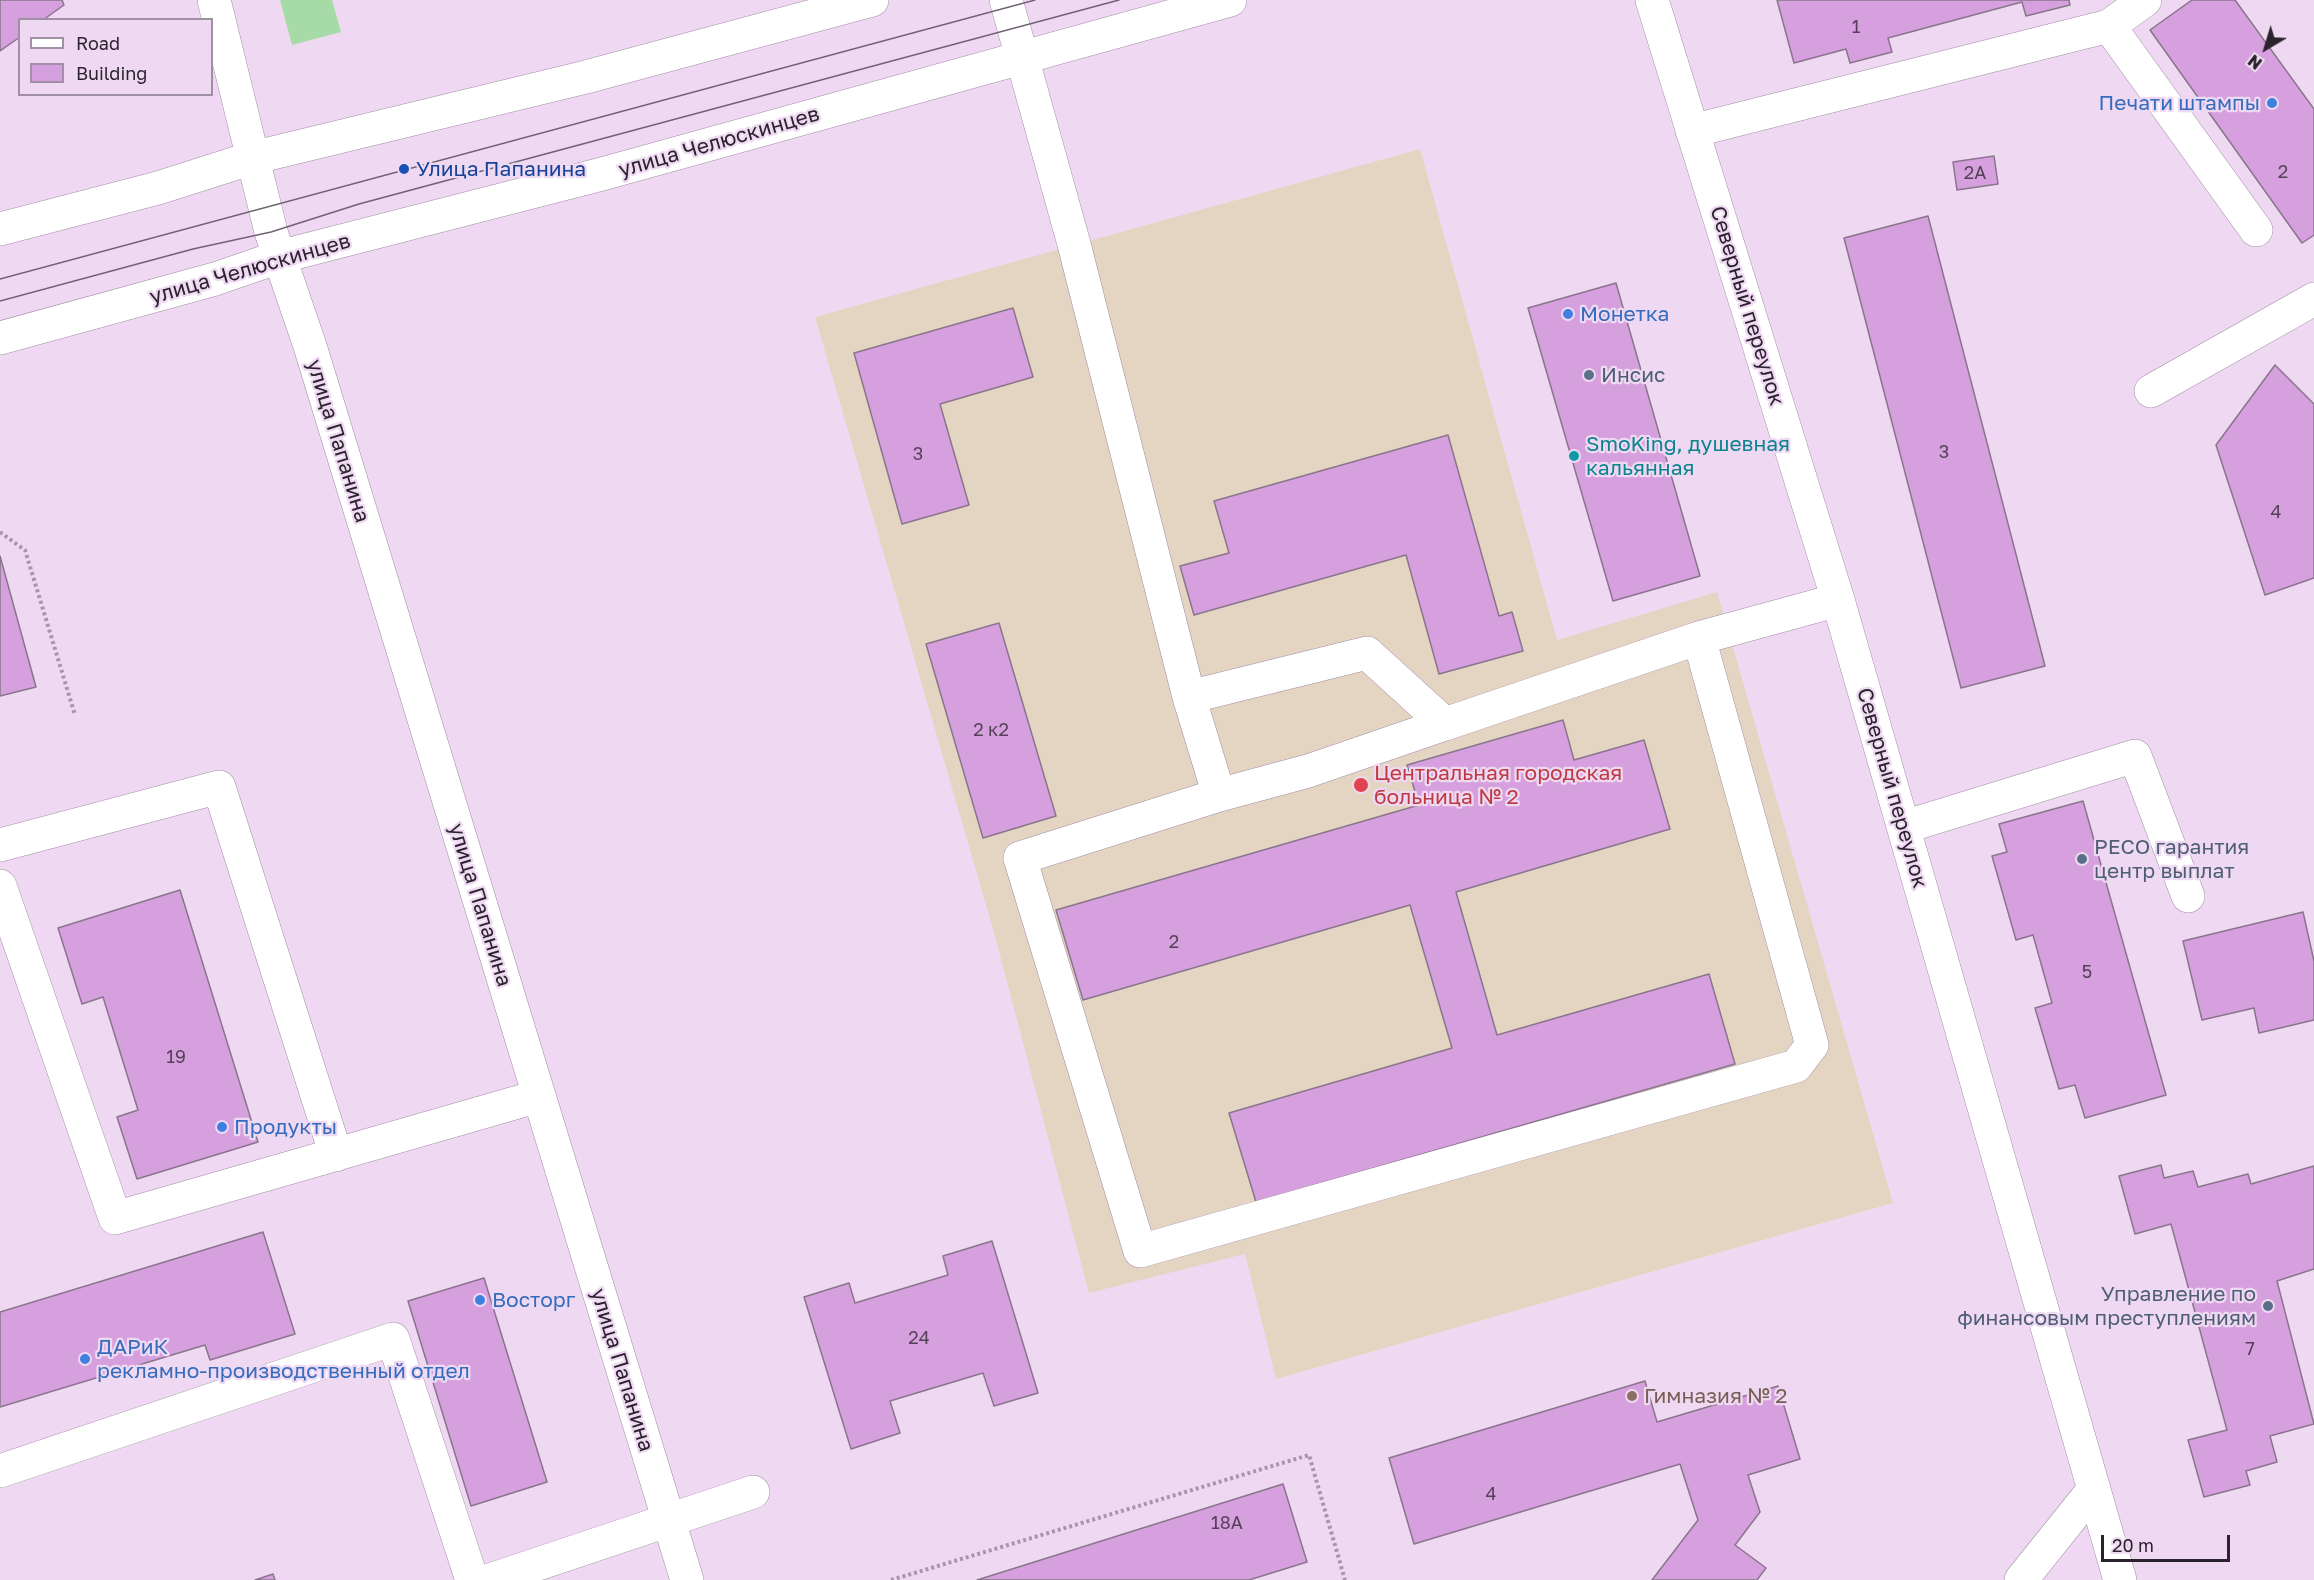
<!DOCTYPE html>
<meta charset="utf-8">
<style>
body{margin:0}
#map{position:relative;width:2314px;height:1580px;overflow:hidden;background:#efd9f2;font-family:"Golos Text",sans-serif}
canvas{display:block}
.legend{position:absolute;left:18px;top:18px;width:195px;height:78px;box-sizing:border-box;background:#efd9f2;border:2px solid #a090a3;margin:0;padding:8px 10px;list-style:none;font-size:18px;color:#2a222c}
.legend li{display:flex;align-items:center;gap:12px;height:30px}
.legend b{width:30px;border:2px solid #a090a3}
.north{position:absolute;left:2236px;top:18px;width:60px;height:60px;-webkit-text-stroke:4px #efd9f2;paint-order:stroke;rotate:218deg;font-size:16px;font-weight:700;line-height:24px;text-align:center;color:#2a222c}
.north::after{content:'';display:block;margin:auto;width:21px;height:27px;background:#2a222c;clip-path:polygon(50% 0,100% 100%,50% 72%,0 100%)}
.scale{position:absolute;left:2101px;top:1535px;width:129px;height:27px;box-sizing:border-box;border:3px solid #2a222c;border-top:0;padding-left:8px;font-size:18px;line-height:21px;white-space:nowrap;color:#2a222c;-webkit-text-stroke:4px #efd9f2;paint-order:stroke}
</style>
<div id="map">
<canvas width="2314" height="1580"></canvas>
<ul class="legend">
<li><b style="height:8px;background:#fff"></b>Road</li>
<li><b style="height:16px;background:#d6a0de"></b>Building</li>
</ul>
<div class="north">N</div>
<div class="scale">20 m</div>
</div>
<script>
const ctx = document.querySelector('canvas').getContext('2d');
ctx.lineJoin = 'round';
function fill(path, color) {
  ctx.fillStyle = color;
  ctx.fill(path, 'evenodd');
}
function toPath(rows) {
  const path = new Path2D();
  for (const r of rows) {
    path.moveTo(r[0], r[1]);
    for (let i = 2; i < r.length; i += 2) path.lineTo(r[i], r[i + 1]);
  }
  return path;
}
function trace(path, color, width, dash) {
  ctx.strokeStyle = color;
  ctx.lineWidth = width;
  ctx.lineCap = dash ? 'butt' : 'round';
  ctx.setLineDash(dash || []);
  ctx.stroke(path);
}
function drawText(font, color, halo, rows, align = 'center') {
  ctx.font = font + ' "Golos Text",sans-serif';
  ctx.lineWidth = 4.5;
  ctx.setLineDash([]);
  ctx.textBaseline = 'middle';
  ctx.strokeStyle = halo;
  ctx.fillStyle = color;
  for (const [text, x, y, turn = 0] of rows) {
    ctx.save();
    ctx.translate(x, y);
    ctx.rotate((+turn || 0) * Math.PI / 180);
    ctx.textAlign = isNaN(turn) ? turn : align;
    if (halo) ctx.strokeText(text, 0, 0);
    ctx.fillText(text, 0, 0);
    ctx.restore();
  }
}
const medical = toPath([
 [1420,149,1557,640,1717,592,1893,1203,1276,1379,1245,1254,1089,1293,993,929,815,317]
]);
const green = toPath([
 [280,0,332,0,341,32,292,45]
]);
const building = toPath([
 [0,0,62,0,64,5,43,20,20,20,20,37,0,51,0,0],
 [1777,0,2069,0,2070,5,2026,16,2022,2,1888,38,1892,52,1850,63,1846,49,1794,63,1777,0],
 [2192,0,2235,0,2314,109,2314,235,2302,243,2150,30,2192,0],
 [1994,156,1998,184,1957,190,1953,162,1994,156],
 [1928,216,2045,666,1961,688,1844,238,1928,216],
 [1616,283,1700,576,1613,601,1528,308,1616,283],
 [1013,308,1033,377,940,404,969,505,902,524,854,353,1013,308],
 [2275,365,2314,404,2314,578,2265,595,2216,445,2275,365],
 [1448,435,1499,616,1512,612,1523,651,1439,674,1406,555,1194,615,1180,566,1229,553,1214,501,1448,435],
 [0,556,36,687,0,696,0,556],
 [999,623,1056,816,983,838,926,644,999,623],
 [1563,720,1574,760,1644,740,1670,829,1456,892,1497,1035,1709,974,1735,1064,1256,1202,1229,1113,1452,1048,1410,905,1083,1000,1056,910,1419,805,1407,765,1563,720],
 [2083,801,2166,1095,2085,1118,2075,1085,2059,1089,2035,1008,2052,1003,2033,935,2016,940,1992,856,2007,852,1999,824,2083,801],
 [180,890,258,1142,137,1179,117,1117,138,1110,103,997,82,1004,58,928,180,890],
 [2303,912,2314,961,2314,1020,2259,1033,2254,1008,2202,1020,2183,941,2303,912],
 [2161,1165,2164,1178,2193,1171,2198,1187,2248,1174,2251,1184,2314,1166,2314,1269,2277,1281,2314,1424,2270,1436,2277,1462,2246,1471,2250,1485,2204,1497,2188,1440,2227,1430,2171,1224,2135,1234,2119,1176,2161,1165],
 [263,1232,295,1334,210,1360,205,1345,0,1407,0,1312,263,1232],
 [992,1241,1038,1393,994,1406,983,1373,890,1401,900,1433,851,1449,804,1297,849,1283,855,1303,948,1275,943,1256,992,1241],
 [484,1278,547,1482,471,1506,408,1301,484,1278],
 [1645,1381,1657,1422,1778,1386,1800,1459,1748,1475,1760,1512,1735,1545,1766,1568,1757,1580,1652,1580,1698,1520,1680,1464,1414,1544,1389,1458,1645,1381],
 [1283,1484,1307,1562,1249,1580,977,1580,1283,1484],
 [273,1574,275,1580,255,1580,273,1574]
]);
const path = toPath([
 [0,532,25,550,75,715],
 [891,1580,1309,1455,1345,1580]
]);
const minor = toPath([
 [214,0,271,232,310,346,687,1580],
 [1006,0,1074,244,1189,697],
 [1652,0,1838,600,2120,1580],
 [2109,26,2256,230],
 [1692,131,2109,26,2145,0],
 [2151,391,2314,299],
 [1699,638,1812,1045,1796,1066,1140,1251,1020,858,1219,795,1189,697,1367,653,1445,724,1699,638,1838,600],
 [1219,795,1308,771,1445,724],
 [1904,827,2135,756,2188,896],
 [0,845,219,787,336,1155],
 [0,886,115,1218,539,1096],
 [0,1471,393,1339,472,1580],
 [490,1580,753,1492],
 [2021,1580,2094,1489]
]);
const major = toPath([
 [0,229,158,188,252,158,586,77,872,0],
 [0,338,215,279,279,257,602,174,1230,0]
]);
const tram = toPath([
 [0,279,1035,0],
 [0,301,193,249,271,232,359,204,1119,0]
]);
const markers = [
 [2272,103,6,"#3f7fe0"],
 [404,169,6,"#1a4fb4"],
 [1568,314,6,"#3f7fe0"],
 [1589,375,6,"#5c6f8a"],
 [1574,456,6,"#0f9aa8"],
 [1361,785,8,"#e0444e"],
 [2082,859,6,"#5c6f8a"],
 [222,1127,6,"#3f7fe0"],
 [480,1300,6,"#3f7fe0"],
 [2268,1306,6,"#5c6f8a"],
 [85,1359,6,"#3f7fe0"],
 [1632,1396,6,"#8d6e63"]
];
const numberNames = [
 ["1",1856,27],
 ["2",2283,172],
 ["2А",1975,173],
 ["3",1944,452],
 ["3",918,454],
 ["4",2276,512],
 ["2 к2",991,730],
 ["2",1174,942],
 ["5",2087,972],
 ["19",176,1057],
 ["24",919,1338],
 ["7",2250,1349],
 ["4",1491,1494],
 ["18А",1227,1523]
];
const shopNames = [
 ["Печати штампы",2260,103,"right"],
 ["Монетка",1580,314],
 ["Продукты",234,1127],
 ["Восторг",492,1300],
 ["ДАРиК",97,1347],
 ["рекламно-производственный отдел",97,1371]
];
const streetNames = [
 ["улица Челюскинцев",719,142,-16],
 ["улица Челюскинцев",250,269,-16],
 ["Северный переулок",1747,306,73],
 ["улица Папанина",338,441,73],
 ["Северный переулок",1892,788,74],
 ["улица Папанина",480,905,73],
 ["улица Папанина",622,1370,73]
];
const transitNames = [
 ["Улица Папанина",416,169]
];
const serviceNames = [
 ["Инсис",1601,375],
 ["РЕСО гарантия",2094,847],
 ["центр выплат",2094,871],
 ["Управление по",2256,1294,"right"],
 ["финансовым преступлениям",2256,1318,"right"]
];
const cultureNames = [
 ["SmoKing, душевная",1586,444],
 ["кальянная",1586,468]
];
const healthNames = [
 ["Центральная городская",1374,773],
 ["больница № 2",1374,797]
];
const educationNames = [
 ["Гимназия № 2",1644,1396]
];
fill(medical, '#e4d5c2');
fill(green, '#a6dba8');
fill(building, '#d6a0de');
trace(building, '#89758c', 1.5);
trace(minor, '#a28da5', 34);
trace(major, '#a28da5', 34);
trace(path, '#a796aa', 4, [3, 3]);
trace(minor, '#fff', 33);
trace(major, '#fff', 33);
trace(tram, '#6f6372', 1.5);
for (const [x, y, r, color] of markers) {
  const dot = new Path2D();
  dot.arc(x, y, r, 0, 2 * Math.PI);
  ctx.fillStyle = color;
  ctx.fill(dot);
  trace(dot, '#efd9f2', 2);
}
drawText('18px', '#554258', null, numberNames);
drawText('21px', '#366cbe', '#efd9f2', shopNames, 'left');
drawText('21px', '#2a222c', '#efd9f2', streetNames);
drawText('21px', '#164399', '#efd9f2', transitNames, 'left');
drawText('21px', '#4e5e75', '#efd9f2', serviceNames, 'left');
drawText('21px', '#0d838f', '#efd9f2', cultureNames, 'left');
drawText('21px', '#be3a42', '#efd9f2', healthNames, 'left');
drawText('21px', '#785e54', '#efd9f2', educationNames, 'left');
</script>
